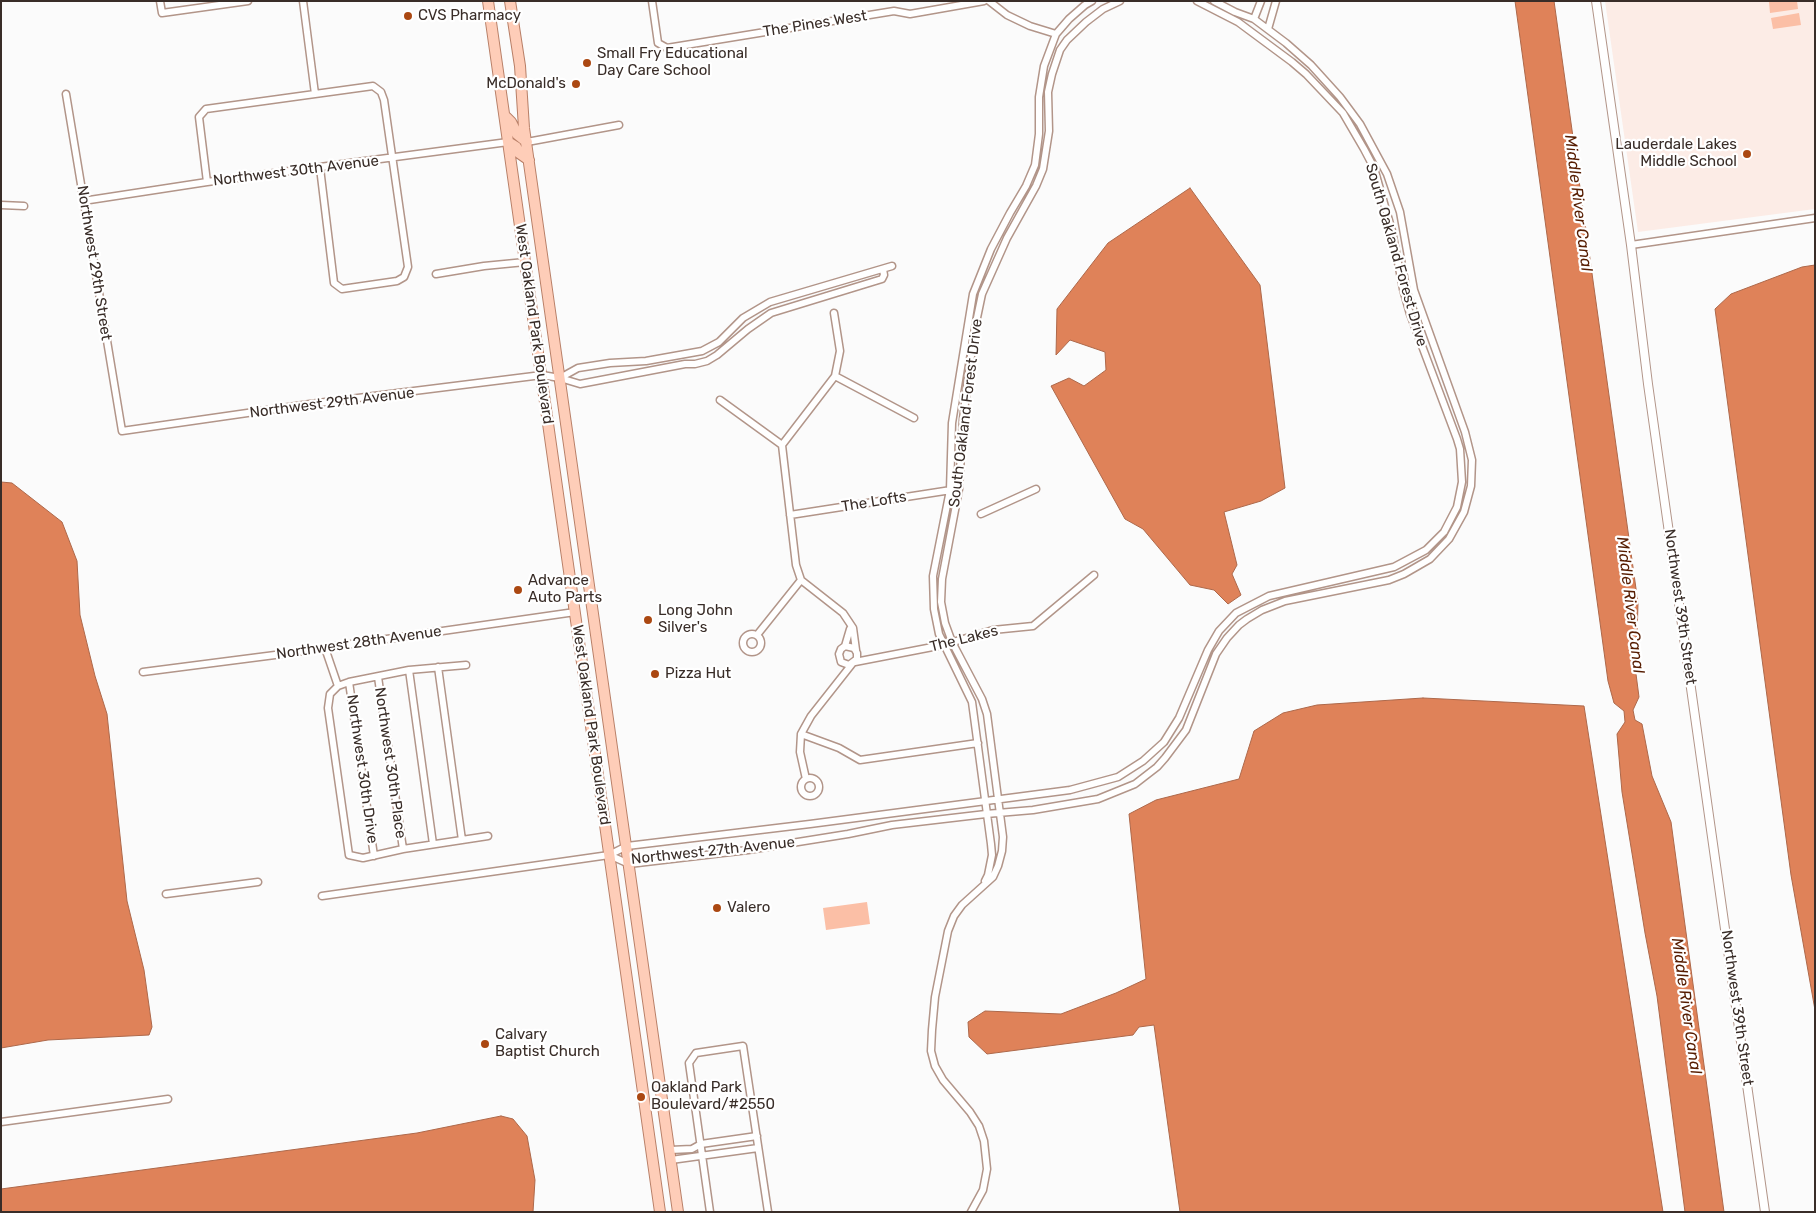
<!DOCTYPE html>
<style>
body{margin:0}
#map{position:relative;width:1816px;height:1213px;overflow:hidden;background:#fbfbfb;font-family:Rubik,sans-serif}
canvas{display:block}
.frame{position:absolute;inset:0;border:2px solid #392d28;pointer-events:none}
</style>
<div id="map">
<canvas width="1816" height="1213"></canvas>
<div class="frame"></div>
</div>
<script>
const ctx = document.querySelector('canvas').getContext('2d');
ctx.lineJoin = 'round';
function fill(path, color) {
  ctx.fillStyle = color;
  ctx.fill(path, 'evenodd');
}
function toPath(rows) {
  const path = new Path2D();
  for (const r of rows) {
    if (r.length === 3) {
      path.moveTo(r[0] + r[2], r[1]);
      path.arc(r[0], r[1], r[2], 0, 2 * Math.PI);
      continue;
    }
    path.moveTo(r[0], r[1]);
    for (let i = 2; i < r.length; i += 2) path.lineTo(r[i], r[i + 1]);
  }
  return path;
}
function trace(path, color, width, dash) {
  ctx.strokeStyle = color;
  ctx.lineWidth = width;
  ctx.lineCap = dash ? 'butt' : 'round';
  ctx.setLineDash(dash || []);
  ctx.stroke(path);
}
function drawText(font, color, halo, rows, align = 'center') {
  ctx.font = font + ' Rubik,sans-serif';
  ctx.lineWidth = 4.5;
  ctx.setLineDash([]);
  ctx.textBaseline = 'middle';
  ctx.strokeStyle = halo;
  ctx.fillStyle = color;
  for (const [text, x, y, turn = 0] of rows) {
    ctx.save();
    ctx.translate(x, y);
    ctx.rotate((+turn || 0) * Math.PI / 180);
    ctx.textAlign = isNaN(turn) ? turn : align;
    if (halo) ctx.strokeText(text, 0, 0);
    ctx.fillText(text, 0, 0);
    ctx.restore();
  }
}
const built = toPath([
 [1605,1,1815,1,1815,209,1638,232]
]);
const green = toPath([
 [1773,1,1797,1,1798,9,1770,13,1769,2],
 [1799,13,1801,25,1773,29,1771,18],
 [867,902,870,924,826,930,823,908]
]);
const water = toPath([
 [1515,1,1554,1,1638,603,1636,674,1639,697,1633,710,1635,720,1642,724,1652,776,1671,822,1724,1212,1685,1212,1657,996,1645,933,1622,792,1617,734,1625,722,1624,711,1614,703,1608,681,1515,1],
 [1190,188,1260,285,1285,488,1261,501,1224,512,1237,565,1232,574,1241,595,1228,604,1214,590,1190,585,1143,529,1125,519,1051,386,1069,378,1084,386,1106,370,1105,352,1070,340,1056,355,1057,309,1108,243,1190,188],
 [1815,265,1815,1010,1791,875,1715,309,1731,294,1802,267,1815,265],
 [1,482,12,483,62,522,77,561,80,615,95,676,107,714,127,901,144,970,152,1027,149,1035,48,1040,1,1048,1,482],
 [1423,698,1584,706,1663,1212,1180,1212,1154,1025,1139,1027,1133,1035,987,1054,969,1037,968,1022,985,1011,1061,1014,1116,993,1146,979,1129,814,1156,800,1239,779,1254,731,1283,713,1317,705,1423,698],
 [501,1116,513,1119,527,1136,535,1180,533,1212,1,1212,1,1189,417,1133,501,1116]
]);
const minor = toPath([
 [160,1,162,13,248,1],
 [303,1,315,94],
 [652,1,658,43,667,48,894,11,910,14,984,1],
 [989,1,1007,15,1030,26,1056,34],
 [1254,19,1261,1],
 [1268,29,1276,1],
 [66,94,122,431,310,404,542,375,560,378,580,384,685,364,695,364,707,361,717,355,748,329,771,313,882,279,884,275,883,269],
 [527,142,619,125],
 [207,182,199,117,206,109,373,86,381,92,384,100,408,267,404,277,397,281,342,289,334,283,320,168],
 [83,201,207,182,508,142],
 [1,205,24,206],
 [1631,245,1815,218],
 [436,274,484,266,525,262],
 [835,376,914,418],
 [560,378,578,368,610,363,646,361,702,351,719,342,743,318,770,302,892,266],
 [720,400,782,445,796,565,801,580],
 [782,445,835,376,840,351,834,313],
 [981,514,1036,489],
 [790,515,951,490],
 [801,580,843,613,853,628,856,650],
 [752,643,9],
 [757,635,801,580],
 [845,646,854,648,857,653,857,659,849,665,841,662,839,654,841,649,845,646,850,629],
 [325,648,338,686],
 [855,662,943,645,993,630,1033,626,1094,575],
 [466,665,409,670,349,682,338,686,330,694,328,708,349,855,363,858,403,849,488,836],
 [438,667,462,840],
 [409,670,433,844],
 [143,672,275,655,575,612],
 [378,677,403,849],
 [349,682,374,856],
 [801,734,839,748,860,760,978,743],
 [810,787,9],
 [806,779,800,752,801,734,811,716,852,664],
 [609,855,627,846,810,824,1070,790,1118,777,1143,761,1164,742,1179,718,1208,650,1219,631,1236,613,1269,596,1394,567,1426,550,1444,532,1457,507,1462,482,1460,449,1457,439,1410,314,1403,289,1392,231,1374,168,1364,149,1343,113,1306,74,1292,62,1238,22,1197,1],
 [985,881,988,875,992,855,991,844,972,702,939,634,934,609,933,576,950,490,952,423,973,294,991,249,1010,213,1026,186,1035,165,1039,134,1039,97,1044,66,1056,34,1069,19,1085,5,1092,1],
 [166,894,258,882],
 [322,896,609,855,629,864,748,850,848,834,892,825,986,814,1033,810,1098,799,1135,784,1157,767,1165,758,1186,730,1216,654,1227,638,1239,625,1247,619,1262,610,1285,601,1389,580,1404,574,1430,559,1449,539,1464,512,1471,486,1472,460,1465,432,1414,290,1400,212,1387,174,1360,124,1340,97,1311,65,1286,43,1254,19,1235,12,1214,1],
 [1,1122,168,1099],
 [670,1150,692,1149,701,1144,757,1136],
 [671,1160,758,1148],
 [710,1212,689,1063,696,1053,743,1046,768,1212],
 [971,1212,983,1190,987,1169,984,1141,979,1126,970,1112,943,1080,935,1066,931,1051,932,1030,935,997,948,931,954,916,962,905,993,877,998,866,1002,851,1003,837,987,714,982,699,952,642,945,623,941,602,942,579,959,489,963,419,974,332,982,294,1007,238,1036,186,1043,169,1049,131,1048,92,1052,74,1060,50,1067,40,1086,22,1103,9,1120,1]
]);
const tertiary = toPath([
 [1596,1,1631,245,1648,384,1765,1212]
]);
const primary = toPath([
 [488,1,660,1212],
 [510,1,520,66,524,128,678,1212],
 [506,117,511,122,517,134,527,142],
 [508,142,516,147,519,153,529,160]
]);
const markers = [
 [408,16,5,"#ab4812"],
 [587,63,5,"#ab4812"],
 [576,84,5,"#ab4812"],
 [1747,154,5,"#ab4812"],
 [518,590,5,"#ab4812"],
 [648,620,5,"#ab4812"],
 [655,674,5,"#ab4812"],
 [717,908,5,"#ab4812"],
 [485,1044,5,"#ab4812"],
 [641,1097,5,"#ab4812"]
];
const poiNames = [
 ["CVS Pharmacy",418,16],
 ["Small Fry Educational",597,54],
 ["Day Care School",597,71],
 ["McDonald's",566,84,"right"],
 ["Lauderdale Lakes",1737,145,"right"],
 ["Middle School",1737,162,"right"],
 ["Advance",528,581],
 ["Auto Parts",528,598],
 ["Long John",658,611],
 ["Silver's",658,628],
 ["Pizza Hut",665,674],
 ["Valero",727,908],
 ["Calvary",495,1035],
 ["Baptist Church",495,1052],
 ["Oakland Park",651,1088],
 ["Boulevard/#2550",651,1105]
];
const streetNames = [
 ["The Pines West",815,24,-9],
 ["Northwest 30th Avenue",296,171,-7],
 ["South Oakland Forest Drive",1396,255,74],
 ["Northwest 29th Street",94,263,81],
 ["West Oakland Park Boulevard",534,324,82],
 ["Northwest 29th Avenue",332,403,-7],
 ["South Oakland Forest Drive",966,413,-83],
 ["The Lofts",874,502,-9],
 ["Northwest 39th Street",1680,607,82],
 ["The Lakes",964,639,-14],
 ["Northwest 28th Avenue",359,643,-8],
 ["West Oakland Park Boulevard",591,725,82],
 ["Northwest 30th Place",390,763,82],
 ["Northwest 30th Drive",362,769,82],
 ["Northwest 27th Avenue",713,851,-6],
 ["Northwest 39th Street",1737,1008,82]
];
const waterNames = [
 ["Middle River Canal",1578,203,83],
 ["Middle River Canal",1630,605,83],
 ["Middle River Canal",1686,1006,82]
];
fill(built, '#fcece6');
fill(green, '#fbbfa6');
fill(water, '#df8259');
trace(water, '#ad684a', 1);
trace(minor, '#b29589', 9);
trace(tertiary, '#b29589', 10);
trace(primary, '#b87f67', 12);
trace(minor, '#fff', 6);
trace(tertiary, '#fff', 8);
trace(primary, '#fecdb8', 10);
for (const [x, y, r, color] of markers) {
  const dot = new Path2D();
  dot.arc(x, y, r, 0, 2 * Math.PI);
  ctx.fillStyle = color;
  ctx.fill(dot);
  trace(dot, '#fff', 2);
}
drawText('15px', '#392d28', '#fff', poiNames, 'left');
drawText('15px', '#392d28', '#fff', streetNames);
drawText('italic 16px', '#561c00', '#fff', waterNames);
</script>
